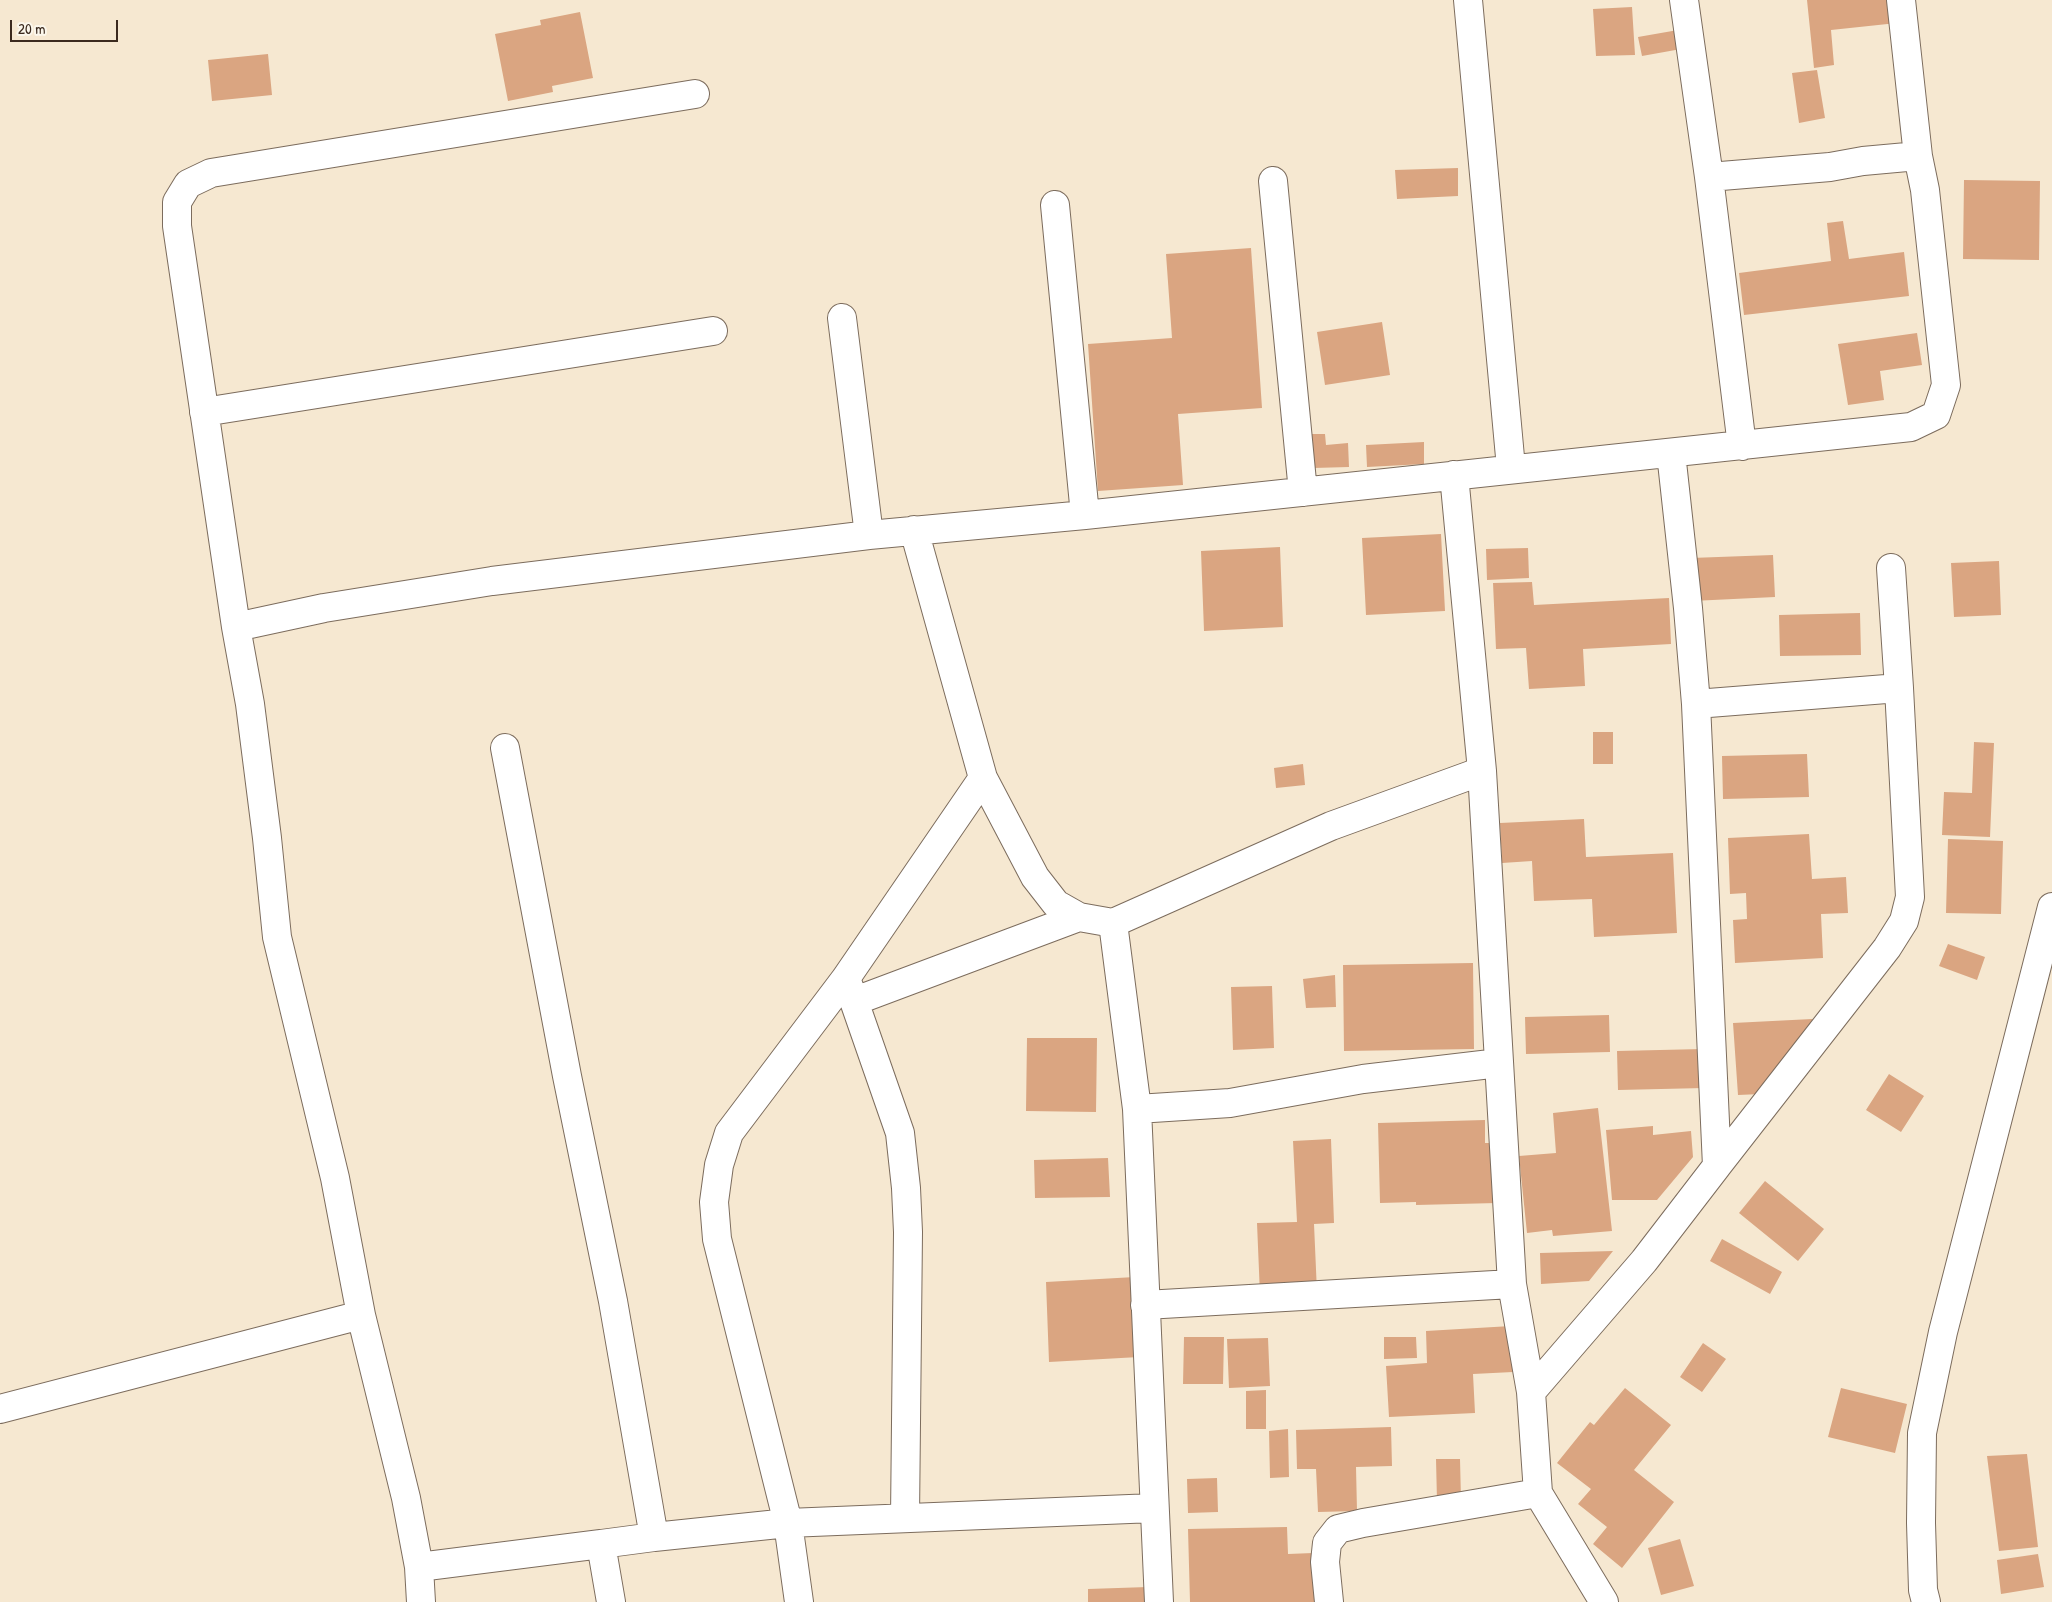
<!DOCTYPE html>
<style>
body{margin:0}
#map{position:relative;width:2052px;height:1602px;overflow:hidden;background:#f6e8d1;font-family:"Patrick Hand",sans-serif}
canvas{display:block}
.scale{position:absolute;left:10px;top:20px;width:108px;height:22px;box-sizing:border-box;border:2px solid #3b2a1e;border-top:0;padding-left:6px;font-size:15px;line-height:18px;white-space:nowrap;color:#3b2a1e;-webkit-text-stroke:4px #fbf7ec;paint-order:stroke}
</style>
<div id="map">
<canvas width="2052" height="1602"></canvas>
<div class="scale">20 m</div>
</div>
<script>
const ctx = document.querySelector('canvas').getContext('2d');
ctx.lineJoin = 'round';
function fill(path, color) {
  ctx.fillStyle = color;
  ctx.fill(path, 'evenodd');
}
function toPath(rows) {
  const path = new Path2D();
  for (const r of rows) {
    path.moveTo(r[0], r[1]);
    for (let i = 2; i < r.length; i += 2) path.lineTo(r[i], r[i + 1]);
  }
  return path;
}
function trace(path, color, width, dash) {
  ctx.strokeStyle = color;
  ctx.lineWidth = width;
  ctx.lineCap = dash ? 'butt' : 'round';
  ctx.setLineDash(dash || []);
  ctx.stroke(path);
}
const building = toPath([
 [1807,0,1895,0,1897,23,1831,30,1834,65,1814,68],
 [1632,7,1635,55,1596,56,1593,9],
 [580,12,593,78,552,86,553,92,508,101,495,34,541,25,540,20],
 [1678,30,1681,49,1642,56,1638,37],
 [268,54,272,95,212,101,208,60],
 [1817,70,1825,118,1799,123,1792,73],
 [1458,168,1458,196,1397,199,1395,170],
 [1964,180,2040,181,2039,260,1963,259],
 [1843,221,1849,259,1904,252,1909,296,1744,315,1739,273,1831,261,1827,223],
 [1251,248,1262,408,1178,414,1183,485,1098,491,1088,344,1172,338,1166,254],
 [1382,322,1390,375,1325,385,1317,332],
 [1917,333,1922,365,1880,371,1884,400,1848,405,1838,344],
 [1312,434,1325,434,1326,445,1348,443,1349,467,1313,468],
 [1424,442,1424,464,1367,467,1366,445],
 [1441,534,1445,611,1366,615,1362,538],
 [1280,547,1283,627,1204,631,1201,551],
 [1528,548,1529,578,1487,580,1486,549],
 [1773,555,1775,597,1692,601,1691,558],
 [1999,561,2001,615,1954,617,1951,563],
 [1532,582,1534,605,1669,598,1671,644,1583,649,1585,686,1529,689,1526,648,1496,649,1493,583],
 [1860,613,1861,655,1780,656,1779,615],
 [1593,732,1613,732,1613,764,1593,764],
 [1974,742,1994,743,1990,837,1942,835,1944,792,1972,793],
 [1807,754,1809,797,1723,799,1722,756],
 [1303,764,1305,785,1276,788,1274,768],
 [1584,819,1586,857,1673,853,1677,933,1594,937,1592,899,1534,901,1532,861,1502,863,1500,823],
 [1809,834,1812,879,1846,877,1848,913,1821,914,1823,958,1735,963,1733,920,1747,919,1746,893,1730,894,1728,838],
 [1948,839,2003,841,2001,914,1946,913],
 [1948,944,1985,957,1977,980,1939,966],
 [1473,963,1474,1049,1344,1051,1343,965],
 [1335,975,1336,1007,1306,1008,1303,979],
 [1272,986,1274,1048,1233,1050,1231,987],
 [1609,1015,1610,1052,1526,1054,1525,1017],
 [1812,1019,1816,1024,1761,1094,1738,1095,1733,1023],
 [1027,1038,1097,1038,1096,1112,1026,1111],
 [1703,1049,1704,1088,1618,1090,1617,1051],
 [1889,1074,1924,1096,1901,1132,1866,1110],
 [1598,1108,1612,1231,1553,1236,1552,1230,1527,1233,1519,1156,1556,1153,1553,1113],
 [1485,1120,1485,1143,1495,1143,1497,1203,1416,1205,1416,1202,1380,1203,1378,1123],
 [1653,1126,1653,1135,1691,1131,1693,1157,1657,1200,1612,1200,1606,1130],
 [1331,1139,1334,1223,1314,1224,1317,1292,1260,1295,1257,1223,1297,1222,1293,1141],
 [1108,1158,1110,1197,1035,1198,1034,1160],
 [1765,1181,1824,1229,1798,1261,1739,1213],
 [1722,1239,1782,1272,1770,1294,1710,1261],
 [1613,1251,1589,1281,1541,1284,1540,1253],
 [1135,1277,1139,1357,1049,1362,1046,1282],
 [1511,1326,1513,1372,1473,1374,1475,1413,1389,1417,1386,1366,1427,1363,1426,1331],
 [1184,1337,1224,1337,1223,1384,1183,1384],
 [1384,1337,1416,1337,1417,1358,1384,1359],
 [1268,1338,1270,1386,1229,1388,1227,1339],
 [1703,1343,1726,1359,1702,1392,1680,1377],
 [1625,1388,1671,1425,1634,1470,1674,1502,1622,1568,1593,1544,1607,1527,1578,1504,1591,1489,1557,1463,1590,1422,1594,1425],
 [1841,1388,1907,1404,1895,1453,1828,1437],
 [1266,1390,1266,1429,1246,1429,1246,1391],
 [1391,1427,1392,1466,1356,1467,1357,1511,1318,1512,1316,1469,1297,1469,1296,1430],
 [1288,1429,1289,1477,1270,1478,1269,1431],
 [2027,1454,2038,1547,1999,1551,1987,1456],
 [1436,1459,1460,1459,1461,1500,1437,1501],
 [1217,1478,1218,1512,1188,1513,1187,1479],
 [1287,1527,1288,1554,1313,1553,1315,1602,1190,1602,1188,1529],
 [1680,1539,1694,1586,1661,1595,1648,1548],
 [2038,1554,2044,1587,2001,1594,1997,1560],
 [1148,1587,1148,1602,1088,1602,1088,1589]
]);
const minor = toPath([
 [1468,0,1511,468],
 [1684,0,1709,177],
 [1273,181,1303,492],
 [1055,205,1085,515],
 [842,318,869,535],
 [204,412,713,331],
 [1742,446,1709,177,1830,167,1863,161,1918,156],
 [1454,475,1482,771,1512,1284,1531,1392],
 [914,530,983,778,1035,877,1056,904,1079,917,1113,923],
 [1891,568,1899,688],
 [236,627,324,608,492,581,869,535,1085,515,1911,427,1936,415,1946,385,1925,190,1918,156,1901,0],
 [1696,704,1899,688,1910,897,1904,921,1887,948,1717,1166],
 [505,748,567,1076,613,1301,654,1537,601,1544],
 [983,778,846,978,729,1133,719,1165,714,1202,717,1239,788,1523,1154,1508],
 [846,978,900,1133,906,1188,908,1232,905,1518],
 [855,1001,1079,917],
 [1137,1109,1230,1103,1363,1079,1499,1063],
 [1145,1305,1512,1284],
 [361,1315,335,1178,277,937,267,838,250,704,236,627,177,226,177,202,188,184,211,173,695,94],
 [0,1409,361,1315,406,1498,419,1567,421,1602],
 [654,1537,788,1523,799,1602],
 [419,1567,601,1544,611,1602],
 [1159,1602,1137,1109,1113,923,1331,826,1482,771],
 [1329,1602,1325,1562,1327,1543,1338,1529,1363,1523,1538,1493],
 [1604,1602,1538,1493,1531,1392,1644,1261,1717,1166,1696,704,1688,608,1671,453],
 [1926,1602,1923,1590,1921,1523,1922,1433,1943,1332,2052,907]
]);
fill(building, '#daa581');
trace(minor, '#7c6c5d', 30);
trace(minor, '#fff', 28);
</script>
